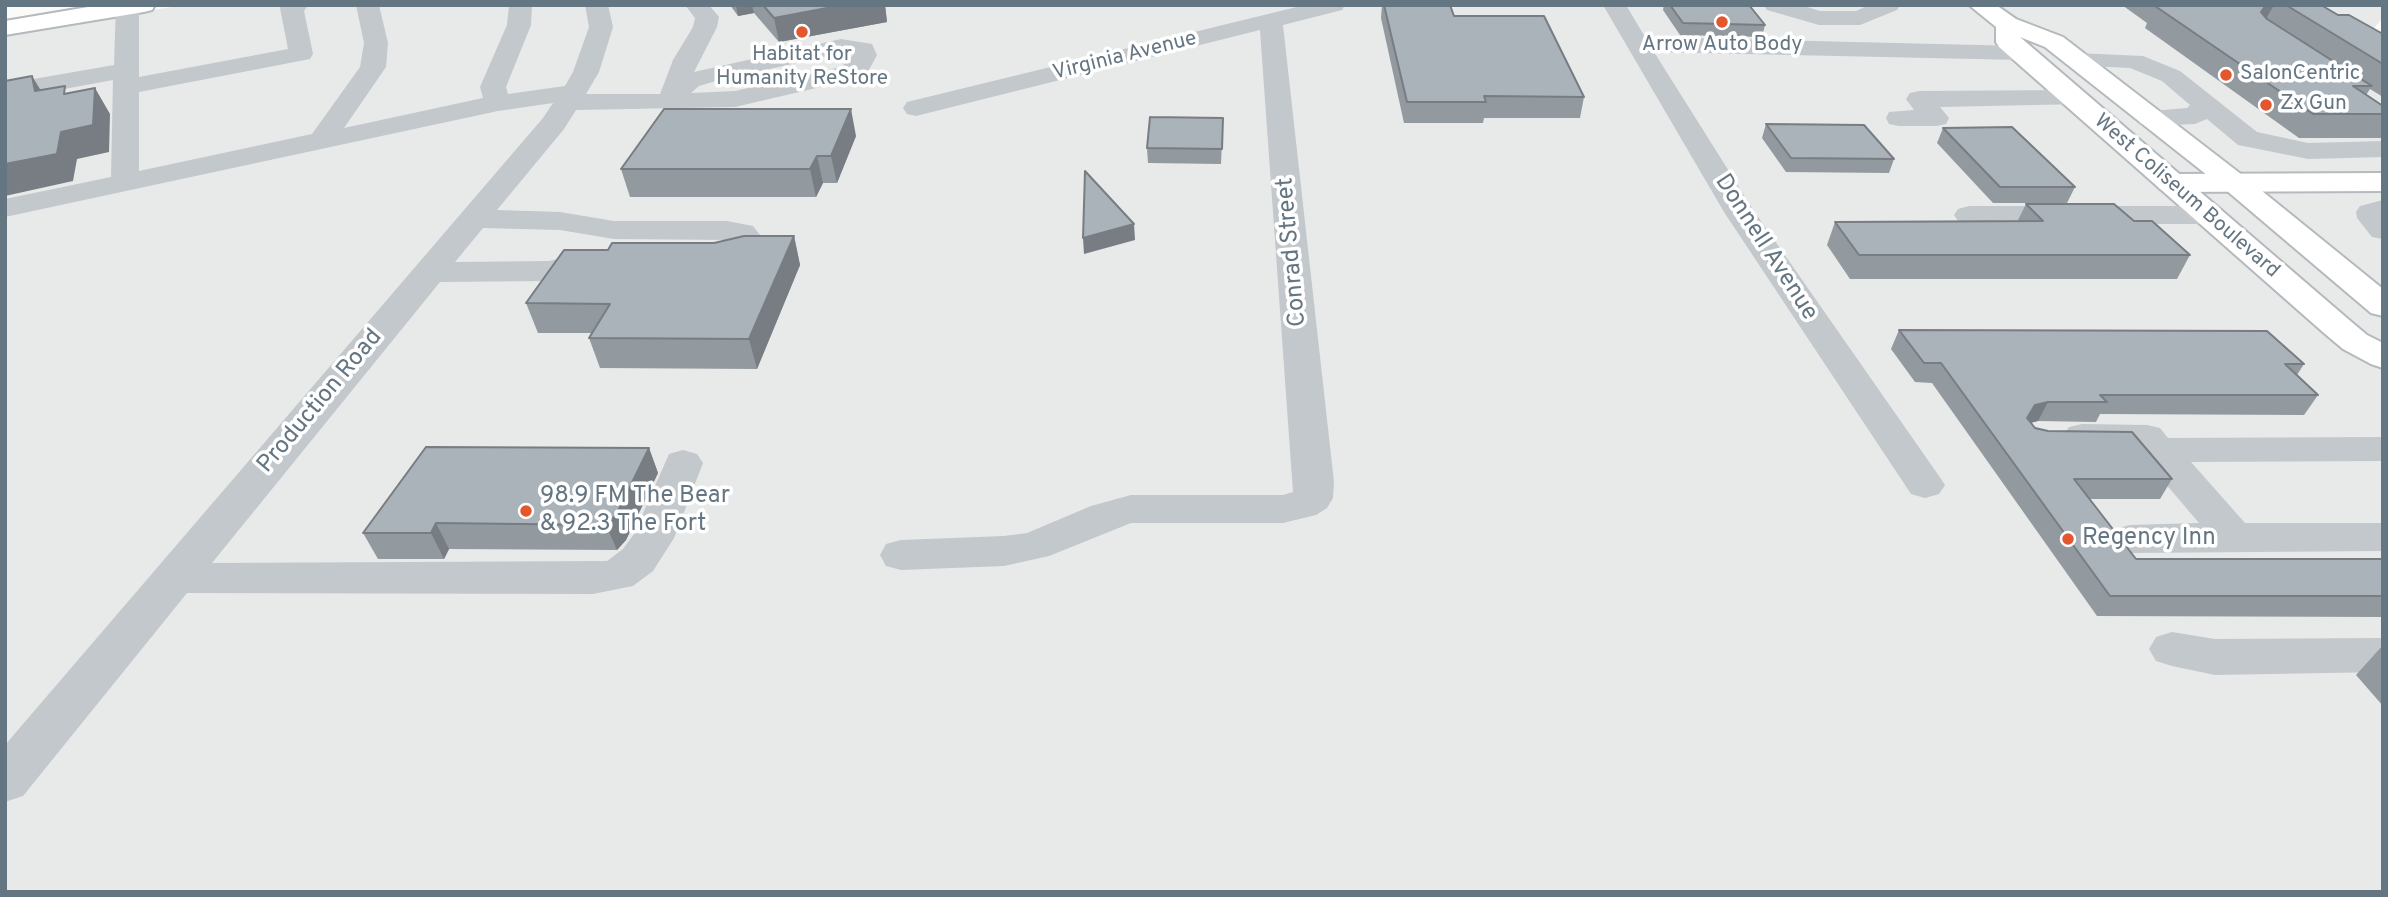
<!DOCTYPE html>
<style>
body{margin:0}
#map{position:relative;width:2388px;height:897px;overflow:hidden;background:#fafaf8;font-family:Overpass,sans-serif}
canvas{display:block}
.frame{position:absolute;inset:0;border:7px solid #657683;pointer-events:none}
</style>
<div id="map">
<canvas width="2388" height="897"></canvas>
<div class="frame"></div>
</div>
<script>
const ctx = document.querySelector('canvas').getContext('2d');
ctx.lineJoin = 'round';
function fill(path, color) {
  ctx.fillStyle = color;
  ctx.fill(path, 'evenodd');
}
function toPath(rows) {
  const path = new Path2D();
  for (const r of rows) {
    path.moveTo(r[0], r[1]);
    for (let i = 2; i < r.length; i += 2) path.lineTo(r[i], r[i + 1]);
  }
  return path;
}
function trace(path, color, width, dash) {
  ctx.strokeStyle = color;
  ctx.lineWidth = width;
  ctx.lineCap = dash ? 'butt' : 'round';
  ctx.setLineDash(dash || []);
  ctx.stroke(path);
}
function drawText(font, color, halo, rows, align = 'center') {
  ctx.font = font + ' Overpass,sans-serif';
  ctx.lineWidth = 7;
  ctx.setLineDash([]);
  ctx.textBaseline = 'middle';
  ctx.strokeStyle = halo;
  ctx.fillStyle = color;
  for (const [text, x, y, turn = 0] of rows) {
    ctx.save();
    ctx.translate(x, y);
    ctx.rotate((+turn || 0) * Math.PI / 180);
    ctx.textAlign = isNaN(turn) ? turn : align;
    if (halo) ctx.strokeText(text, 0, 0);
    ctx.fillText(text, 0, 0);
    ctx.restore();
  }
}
const built = toPath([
 [183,5,2383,5,2383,18,2371,31,2383,39,2383,892,5,892,5,35]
]);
const minor = toPath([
 [116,5,139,5,139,77,288,49,280,8,282,5,308,5,304,11,313,54,310,59,139,92,139,171,312,134,360,67,364,43,356,5,379,5,388,43,386,67,344,128,483,98,480,87,507,25,509,5,532,5,531,25,506,87,508,94,565,86,573,72,589,27,585,5,608,5,613,27,599,72,586,94,660,94,673,60,693,27,695,18,685,5,709,5,719,17,717,27,694,72,841,39,872,44,877,55,869,70,859,78,735,107,576,110,564,129,497,210,560,212,614,221,727,221,753,226,764,240,758,255,750,263,711,270,700,267,695,260,700,253,729,248,732,240,614,239,560,230,483,228,455,262,549,261,598,250,609,253,614,260,609,267,549,281,440,282,212,563,607,561,623,549,634,534,669,454,683,450,697,454,703,463,674,538,653,571,633,586,593,594,187,593,23,796,5,802,5,745,543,118,553,103,498,111,5,217,5,199,111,177,113,80,5,100,5,84,114,65,116,5],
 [841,53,853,55,841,67,735,91,691,93,699,86,716,81,841,53],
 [1305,5,1345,5,1342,10,1283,25,1334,482,1333,498,1327,508,1316,515,1283,523,1131,523,1049,556,1004,566,901,570,886,566,880,555,886,544,901,540,1004,536,1027,533,1091,506,1131,495,1283,495,1293,492,1260,30,916,116,907,114,903,108,907,102,1305,5],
 [1603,5,1626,5,1645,37,2021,46,2030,48,2033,53,2030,58,2021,60,1654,52,1754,211,1939,476,1945,485,1939,494,1925,498,1911,494,1724,212,1603,5],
 [1764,5,1801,5,1820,11,1856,11,1869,5,1900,5,1897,10,1860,25,1819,25,1767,10,1764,5],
 [2077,53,2143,56,2180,71,2257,132,2308,143,2383,141,2383,157,2308,159,2238,145,2207,119,2195,124,2150,126,2140,124,2137,118,2140,112,2187,108,2190,105,2162,81,2130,68,2068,65,2065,60,2068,55,2077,53],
 [2073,90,2082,92,2086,98,2082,104,1940,107,1949,118,1946,124,1936,126,1899,126,1889,124,1886,118,1889,112,1914,110,1906,99,1910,93,1919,91,2073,90],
 [2383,200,2383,239,2372,237,2357,218,2356,212,2360,206,2383,200],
 [1969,206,2207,206,2218,209,2222,215,2218,221,2207,224,1969,224,1958,221,1954,215,1958,209,1969,206],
 [2082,424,2147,425,2160,428,2168,438,2383,437,2383,461,2191,462,2245,523,2383,523,2383,551,2130,553,2115,549,2109,539,2115,529,2130,525,2199,523,2136,449,2082,448,2069,445,2063,436,2069,427,2082,424],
 [2172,632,2215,639,2383,638,2383,672,2215,675,2172,666,2156,661,2149,649,2156,637,2172,632]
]);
const major = toPath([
 [2383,173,2383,191,2170,192,2160,189,2155,183,2160,177,2170,174,2383,173]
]);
const highway = toPath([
 [100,5,155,5,152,10,144,12,5,35,5,21,100,5],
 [1969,5,1996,5,2016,19,2063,37,2246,178,2383,289,2383,316,2371,313,2226,190,2045,47,2020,37,2348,319,2367,335,2383,343,2383,368,2371,364,2343,349,2324,333,1999,47,1996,42,1996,27,1969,5]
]);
const wall = toPath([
 [730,5,885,5,887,22,779,42,754,13,738,16],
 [1382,5,1450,5,1454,16,1584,97,1580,118,1484,118,1483,123,1404,123,1381,18],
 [1664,5,1749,5,1765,25,1762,37,1680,35,1663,10],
 [2122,5,2321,5,2338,15,2383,34,2383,97,2370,89,2366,95,2383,106,2383,136,2381,138,2299,138,2145,28,2147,23],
 [1223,118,1221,164,1148,163,1147,148],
 [1766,124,1894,159,1889,173,1786,172,1762,138],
 [1943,128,2075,187,2067,203,1993,203,1937,143],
 [856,136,837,183,823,183,816,197,630,197,621,169],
 [2026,204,2134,221,2190,255,2177,279,1850,279,1827,245,1835,222,2017,222],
 [794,236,800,265,757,369,600,368,589,338,592,333,538,333,526,303,608,250,714,243],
 [1899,330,2304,364,2297,375,2318,395,2304,415,2100,414,2096,422,2038,421,2031,423,2035,428,2172,479,2160,499,2090,499,2136,559,2383,559,2383,617,2097,616,1932,383,1915,382,1891,349],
 [649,448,658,473,626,540,617,550,449,549,444,559,378,559,363,533],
 [2383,645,2383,706,2356,675]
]);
const shadedWall = toPath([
 [736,5,752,5,754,13,738,16],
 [843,5,885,5,887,22,779,42,774,18],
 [2266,5,2274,5,2263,24,2261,12],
 [32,76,48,102,35,91],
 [95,88,110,114,109,152,77,159,73,181,5,196,5,164,61,132],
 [851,109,856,136,837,183,831,156],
 [817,156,823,183,816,197,810,169],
 [1134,224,1135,240,1084,254,1083,238],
 [794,236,800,265,757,369,749,339],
 [2048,402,2038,421,2024,424,2017,437,2035,405],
 [649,448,658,473,626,540,617,550,606,525],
 [436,523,449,549,444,559,431,533]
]);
const building = toPath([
 [763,5,843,5,774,18,763,5],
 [1384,5,1450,5,1454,16,1544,16,1584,97,1484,96,1486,102,1407,102,1384,5],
 [1670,5,1749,5,1765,25,1683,23,1670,5],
 [2164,5,2266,5,2261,12,2267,19,2372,86,2353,86,2383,106,2383,114,2313,114,2155,6,2166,6,2164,5],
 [2286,5,2321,5,2338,15,2349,15,2383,34,2383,64,2286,5],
 [32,76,35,91,65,86,64,94,95,88,93,125,61,132,57,154,5,164,5,81,32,76],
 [664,109,851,109,831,156,817,156,810,169,621,169,664,109],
 [1150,117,1223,118,1222,149,1147,148,1150,117],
 [1766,124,1864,125,1894,159,1791,158,1766,124],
 [2012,127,2075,187,2000,187,1943,128,2012,127],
 [1085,171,1134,224,1083,238,1085,171],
 [2026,204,2114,204,2134,221,2152,221,2190,255,1859,255,1835,222,2043,221,2026,204],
 [744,236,794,236,749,339,589,338,610,304,526,303,564,250,608,250,612,243,714,243,744,236],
 [1899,330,2267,331,2304,364,2285,364,2318,395,2100,395,2107,402,2048,402,2035,405,2027,418,2035,428,2048,431,2132,432,2172,479,2074,479,2136,559,2383,559,2383,596,2110,596,1941,363,1924,363,1899,330],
 [426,447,649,448,616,515,606,525,436,523,431,533,363,533,426,447]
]);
const markers = [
 [1722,22,7,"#e4572e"],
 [802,32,7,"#e4572e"],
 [2226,75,7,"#e4572e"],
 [2266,105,7,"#e4572e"],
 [526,511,7,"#e4572e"],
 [2068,539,7,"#e4572e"]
];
const farPoinames = [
 ["Arrow Auto Body",1722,46],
 ["Habitat for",802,56],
 ["Humanity ReStore",802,80],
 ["SalonCentric",2240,75,"left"],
 ["Zx Gun",2280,105,"left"]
];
const farStreetnames = [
 ["Virginia Avenue",1125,57,-14],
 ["West Coliseum Boulevard",2186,197,41]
];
const streetNames = [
 ["Donnell Avenue",1765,248,57],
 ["Conrad Street",1293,252,-95],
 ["Production Road",321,402,-50]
];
const poiNames = [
 ["98.9 FM The Bear",540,497],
 ["& 92.3 The Fort",540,525],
 ["Regency Inn",2082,539]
];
fill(built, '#e8e9e9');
trace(major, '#b5babe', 4);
trace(highway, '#b4b9bd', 4);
fill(minor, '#c3c8cc');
fill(major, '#fff');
fill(highway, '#fff');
fill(wall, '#929a9f');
fill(shadedWall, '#777d82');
fill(building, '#aab3b9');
trace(building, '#777d82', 2);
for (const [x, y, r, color] of markers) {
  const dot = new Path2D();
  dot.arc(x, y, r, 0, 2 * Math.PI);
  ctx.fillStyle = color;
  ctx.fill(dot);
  trace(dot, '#fff', 2.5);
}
drawText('21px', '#657683', '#fff', farPoinames);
drawText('21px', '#657683', '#fff', farStreetnames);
drawText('24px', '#657683', '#fff', streetNames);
drawText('24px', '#657683', '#fff', poiNames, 'left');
</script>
